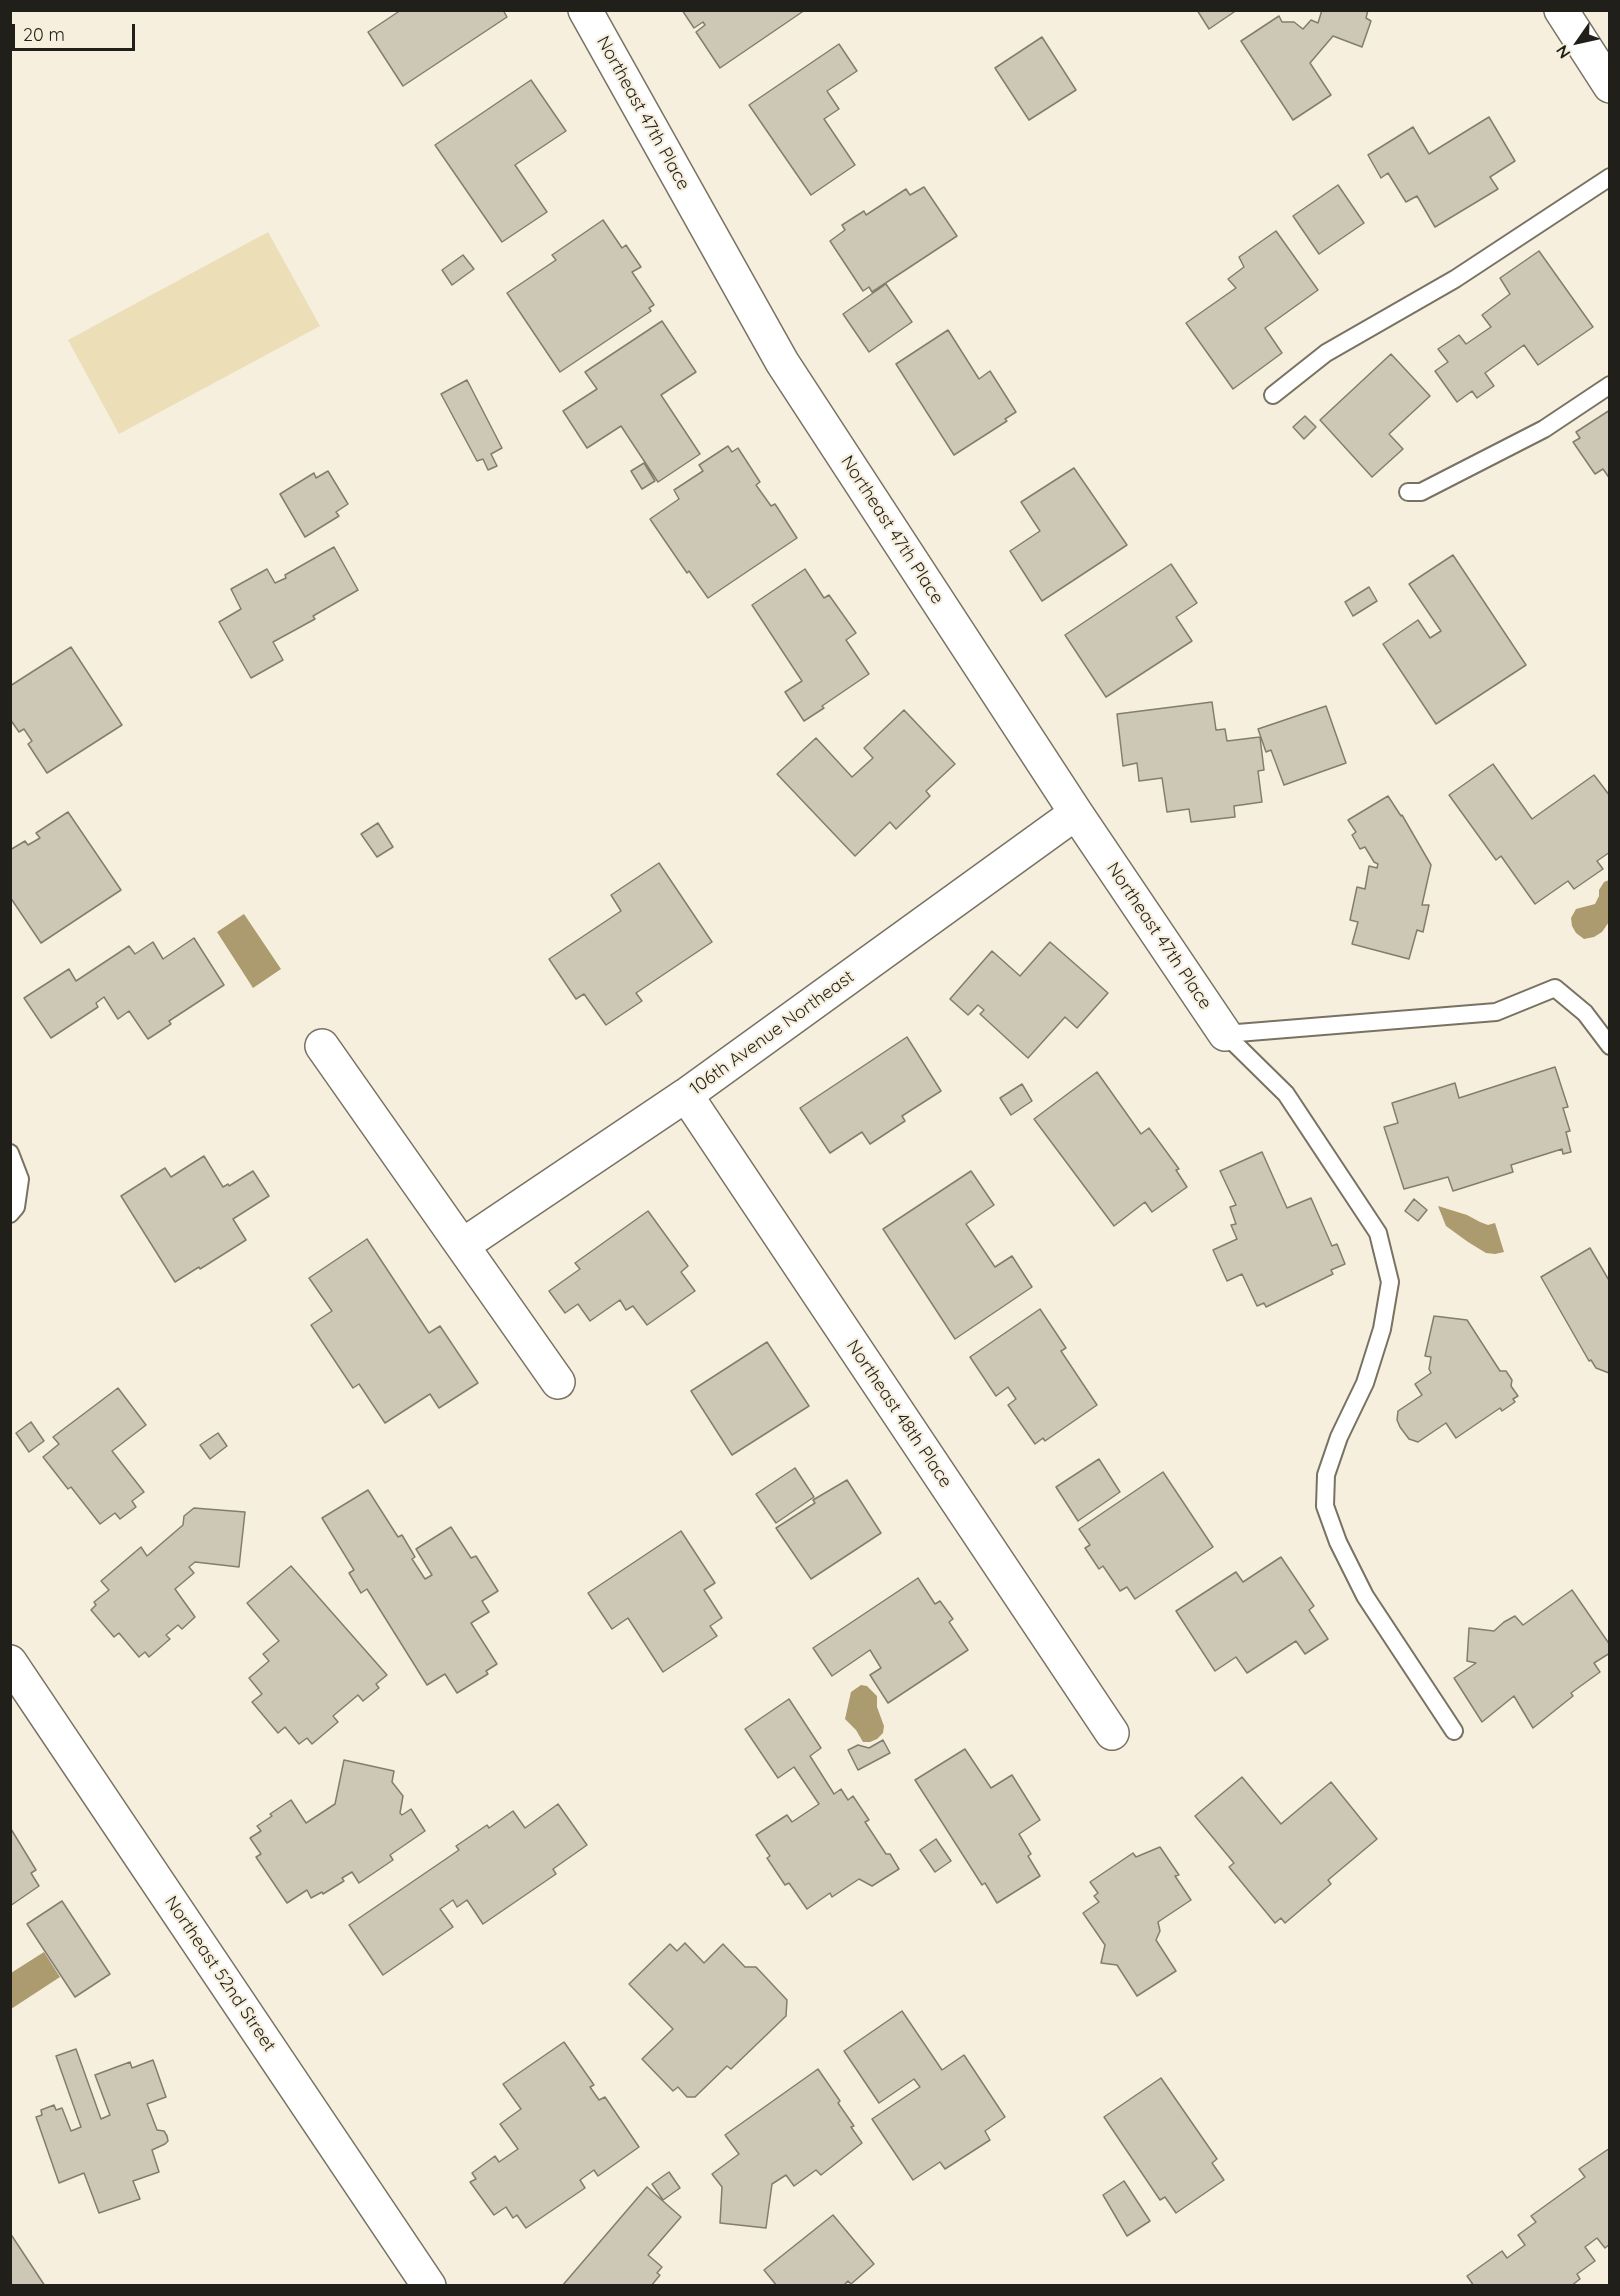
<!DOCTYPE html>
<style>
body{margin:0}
#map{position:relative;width:1620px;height:2296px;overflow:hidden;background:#f6efde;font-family:Quicksand,sans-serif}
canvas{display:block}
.frame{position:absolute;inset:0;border:12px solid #211f19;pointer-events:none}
.north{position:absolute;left:1548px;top:12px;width:60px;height:60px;-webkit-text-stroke:4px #f6efde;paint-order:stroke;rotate:236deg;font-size:16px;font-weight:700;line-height:24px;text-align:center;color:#211f19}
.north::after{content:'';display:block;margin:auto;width:21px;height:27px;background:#211f19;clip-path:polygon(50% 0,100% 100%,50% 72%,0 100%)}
.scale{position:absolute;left:12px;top:24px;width:123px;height:27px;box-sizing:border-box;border:3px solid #211f19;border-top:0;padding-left:8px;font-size:18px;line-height:21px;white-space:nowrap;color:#211f19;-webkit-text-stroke:4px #f6efde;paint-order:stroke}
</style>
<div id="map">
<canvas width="1620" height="2296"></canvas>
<div class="frame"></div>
<div class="north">N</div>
<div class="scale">20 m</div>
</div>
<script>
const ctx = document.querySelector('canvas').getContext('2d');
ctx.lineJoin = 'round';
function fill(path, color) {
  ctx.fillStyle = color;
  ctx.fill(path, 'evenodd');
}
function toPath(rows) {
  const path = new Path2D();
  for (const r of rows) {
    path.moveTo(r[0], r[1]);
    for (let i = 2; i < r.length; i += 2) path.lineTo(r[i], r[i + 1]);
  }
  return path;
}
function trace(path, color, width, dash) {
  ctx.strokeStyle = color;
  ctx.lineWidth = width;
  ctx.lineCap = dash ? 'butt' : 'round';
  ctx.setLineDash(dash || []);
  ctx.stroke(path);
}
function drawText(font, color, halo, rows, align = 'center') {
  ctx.font = font + ' Quicksand,sans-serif';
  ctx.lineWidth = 4.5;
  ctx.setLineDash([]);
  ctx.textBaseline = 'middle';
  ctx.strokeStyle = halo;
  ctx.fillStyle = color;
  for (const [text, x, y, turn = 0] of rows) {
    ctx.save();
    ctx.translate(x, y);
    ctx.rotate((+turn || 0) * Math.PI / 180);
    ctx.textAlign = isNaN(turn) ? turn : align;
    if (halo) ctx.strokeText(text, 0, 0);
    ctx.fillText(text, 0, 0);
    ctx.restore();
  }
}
const green = toPath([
 [268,232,320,326,119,434,68,340]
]);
const water = toPath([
 [1609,880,1609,922,1602,932,1594,937,1584,939,1576,933,1572,926,1571,918,1576,909,1595,904,1599,896,1599,890,1604,882],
 [244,914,281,969,253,988,217,932],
 [1438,1206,1467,1215,1480,1222,1488,1225,1495,1223,1504,1252,1495,1254,1486,1253,1468,1242,1446,1226],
 [861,1685,867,1686,877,1696,877,1707,884,1726,883,1733,877,1739,870,1742,863,1742,856,1730,845,1719,851,1692],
 [44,1952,60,1977,11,2009,11,1973]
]);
const building = toPath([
 [401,10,503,10,507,17,403,86,368,32,401,10],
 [682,10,805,10,720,68,696,32,705,25,703,22,694,28,682,10],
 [1197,10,1237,10,1209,29,1197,10],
 [1322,10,1368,10,1366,18,1371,21,1362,47,1333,36,1310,63,1331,95,1293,120,1241,41,1279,16,1282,22,1294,22,1303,29,1311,20,1318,23,1322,10],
 [1042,37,1076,90,1029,120,995,68,1042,37],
 [839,44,857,71,827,91,839,109,824,119,855,165,811,195,749,105,839,44],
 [531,80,566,131,515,165,547,212,502,242,435,145,531,80],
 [1489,117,1515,161,1490,177,1498,189,1435,227,1417,196,1406,202,1388,173,1381,178,1368,155,1413,127,1429,154,1489,117],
 [1338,185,1364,223,1319,254,1293,216,1338,185],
 [924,187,957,236,872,292,869,287,863,291,830,241,845,230,842,225,864,211,866,215,906,189,910,195,924,187],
 [603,220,622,248,626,245,641,267,632,272,654,305,649,308,651,311,560,372,507,293,556,260,552,255,603,220],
 [1276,231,1318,290,1265,328,1282,353,1233,389,1186,323,1236,288,1228,279,1244,267,1239,257,1276,231],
 [1539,251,1593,327,1538,365,1524,345,1485,373,1494,386,1477,398,1472,391,1457,402,1435,371,1448,362,1438,349,1459,335,1466,344,1491,327,1482,315,1510,294,1500,278,1539,251],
 [463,255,474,269,452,285,442,270,463,255],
 [886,284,912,322,869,352,843,314,886,284],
 [662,321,696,372,661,395,700,454,658,482,621,426,587,448,563,411,597,389,585,372,662,321],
 [948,330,979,379,990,371,1016,412,1005,419,1007,421,954,455,896,364,948,330],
 [1391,354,1430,396,1389,434,1403,449,1372,477,1320,420,1391,354],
 [467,380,502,448,491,454,497,466,488,470,483,459,477,461,441,394,467,380],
 [1610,410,1610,479,1603,469,1595,474,1573,442,1580,438,1576,432,1610,410],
 [1305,416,1316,427,1304,439,1293,427,1305,416],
 [728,446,732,452,738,448,760,482,756,485,771,506,775,504,797,538,708,598,689,571,687,573,650,519,679,499,674,490,703,471,699,465,728,446],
 [644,463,655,481,642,489,631,471,644,463],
 [1074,468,1127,545,1042,601,1010,551,1040,531,1021,502,1074,468],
 [328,471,348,504,336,512,339,516,305,537,280,494,314,473,316,478,328,471],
 [334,547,358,590,313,616,315,619,273,642,283,660,251,678,219,622,241,609,231,589,267,569,275,583,286,578,285,575,334,547],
 [1453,555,1526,665,1436,724,1383,644,1418,620,1430,638,1441,631,1409,584,1453,555],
 [1171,564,1197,603,1176,617,1192,641,1106,697,1065,635,1171,564],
 [805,569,824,598,829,595,856,633,846,640,869,674,822,706,824,708,804,721,785,692,802,681,752,605,805,569],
 [1369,587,1377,601,1353,616,1345,602,1369,587],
 [71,647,122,725,47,773,28,744,32,741,24,729,19,732,10,719,10,686,71,647],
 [1212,702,1216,730,1225,729,1227,741,1260,737,1264,770,1258,771,1262,802,1234,806,1235,817,1191,822,1189,809,1167,812,1162,778,1139,781,1137,763,1123,766,1117,714,1212,702],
 [1326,706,1346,763,1284,785,1271,750,1266,752,1258,729,1326,706],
 [904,710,955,764,926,791,930,796,896,829,890,822,855,856,777,774,816,738,852,777,873,758,864,748,904,710],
 [1493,764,1532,819,1594,775,1610,796,1610,852,1597,861,1603,869,1574,889,1568,881,1535,904,1501,856,1496,860,1449,795,1493,764],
 [1388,796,1401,816,1402,815,1431,865,1422,905,1429,905,1423,932,1417,930,1409,959,1352,944,1358,922,1350,920,1357,887,1365,889,1369,866,1377,868,1378,864,1374,862,1365,847,1360,849,1352,835,1356,832,1348,820,1388,796],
 [68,812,121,890,41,943,10,897,10,850,25,841,28,845,40,838,36,833,68,812],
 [378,823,393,847,377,857,361,834,378,823],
 [659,863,712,942,636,993,642,1001,606,1025,584,994,576,999,549,959,621,911,611,895,659,863],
 [194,938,224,985,169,1021,171,1024,148,1039,129,1011,118,1019,104,997,96,1003,98,1007,51,1038,24,998,69,969,76,981,129,946,135,954,153,942,163,959,194,938],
 [1050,942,1108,993,1077,1028,1065,1017,1028,1058,980,1014,984,1010,978,1005,968,1015,950,999,992,951,1020,976,1050,942],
 [907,1037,941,1091,902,1116,905,1121,870,1144,862,1132,830,1153,800,1108,907,1037],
 [1555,1067,1568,1107,1563,1108,1570,1131,1566,1132,1571,1152,1563,1154,1562,1149,1511,1165,1513,1172,1453,1191,1448,1177,1404,1189,1384,1127,1398,1123,1392,1103,1455,1083,1459,1098,1555,1067],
 [1097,1072,1141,1134,1149,1128,1179,1169,1176,1170,1187,1187,1152,1212,1145,1202,1114,1226,1034,1119,1097,1072],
 [1022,1084,1032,1101,1011,1115,1000,1098,1022,1084],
 [1262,1152,1287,1208,1311,1198,1332,1246,1337,1244,1345,1264,1331,1270,1333,1274,1266,1307,1264,1303,1257,1306,1242,1274,1227,1281,1213,1250,1237,1239,1231,1225,1236,1224,1230,1207,1236,1205,1220,1171,1262,1152],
 [204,1156,223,1187,228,1184,229,1186,253,1171,269,1196,233,1219,246,1240,200,1269,199,1267,175,1282,121,1196,165,1168,171,1177,204,1156],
 [971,1171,994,1205,966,1224,995,1267,1012,1256,1032,1287,955,1339,883,1229,971,1171],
 [1414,1199,1427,1210,1418,1221,1405,1211,1414,1199],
 [648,1211,688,1266,681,1272,695,1291,647,1325,633,1306,626,1310,620,1300,590,1321,578,1304,565,1313,549,1291,580,1269,575,1263,648,1211],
 [367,1239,429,1333,440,1326,478,1383,439,1408,430,1394,385,1423,359,1384,353,1388,311,1325,332,1311,309,1278,367,1239],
 [1590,1248,1610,1282,1609,1373,1596,1368,1591,1360,1589,1361,1541,1277,1590,1248],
 [1040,1309,1066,1348,1061,1351,1097,1405,1045,1441,1043,1438,1035,1444,1008,1405,1016,1399,1008,1387,996,1396,970,1357,1040,1309],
 [1434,1316,1467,1320,1500,1371,1506,1371,1512,1380,1511,1386,1518,1396,1513,1399,1515,1402,1502,1411,1500,1408,1456,1438,1446,1423,1418,1442,1409,1439,1400,1427,1397,1420,1398,1411,1422,1395,1415,1384,1431,1373,1429,1369,1431,1357,1425,1356,1434,1316],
 [767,1342,809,1406,732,1455,691,1391,767,1342],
 [118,1388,146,1425,112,1451,144,1492,132,1501,136,1507,120,1519,115,1513,100,1524,71,1487,68,1489,43,1457,59,1444,53,1437,118,1388],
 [31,1422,44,1441,29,1452,16,1433,31,1422],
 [218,1433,227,1446,210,1459,200,1445,218,1433],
 [1099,1459,1120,1492,1078,1521,1056,1487,1099,1459],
 [795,1468,814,1497,776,1523,756,1494,795,1468],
 [1163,1472,1213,1547,1135,1599,1127,1587,1120,1591,1103,1566,1099,1569,1085,1548,1090,1545,1079,1529,1163,1472],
 [847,1480,881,1533,811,1579,776,1528,815,1503,813,1500,847,1480],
 [368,1490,398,1537,402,1535,415,1557,412,1559,425,1579,432,1575,416,1549,451,1527,471,1558,476,1556,498,1591,482,1601,489,1612,471,1623,497,1664,486,1671,488,1674,457,1693,445,1674,427,1685,367,1589,361,1593,349,1573,354,1570,322,1518,368,1490],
 [194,1508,245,1512,239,1567,195,1562,189,1567,194,1573,175,1589,195,1617,182,1629,178,1625,166,1635,170,1639,149,1657,145,1652,139,1657,119,1633,114,1637,91,1610,96,1605,94,1602,109,1590,101,1581,141,1547,147,1556,183,1525,184,1516,194,1508],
 [681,1531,715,1583,704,1590,722,1618,710,1626,717,1636,663,1672,628,1618,612,1629,588,1593,681,1531],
 [1281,1557,1314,1606,1309,1610,1328,1639,1305,1654,1296,1641,1247,1673,1236,1657,1215,1671,1176,1611,1236,1572,1243,1582,1281,1557],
 [291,1566,387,1675,376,1684,379,1688,363,1701,358,1695,333,1716,338,1722,312,1744,307,1738,299,1744,285,1727,278,1733,252,1702,262,1694,249,1678,269,1661,263,1654,279,1641,247,1603,291,1566],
 [918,1578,935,1604,940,1601,953,1619,949,1622,968,1650,888,1703,870,1675,881,1668,870,1650,832,1676,813,1648,918,1578],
 [1572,1590,1610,1645,1610,1653,1594,1663,1600,1672,1571,1693,1573,1696,1533,1728,1514,1696,1482,1722,1454,1678,1476,1663,1467,1661,1469,1628,1494,1631,1504,1622,1515,1616,1523,1625,1572,1590],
 [789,1699,821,1748,810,1756,834,1794,841,1789,848,1800,853,1796,869,1820,865,1822,886,1854,890,1854,899,1869,872,1886,859,1879,832,1897,830,1893,807,1909,789,1883,785,1885,767,1858,770,1856,756,1835,787,1815,792,1822,819,1804,794,1767,778,1778,745,1729,789,1699],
 [883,1740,890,1753,858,1770,848,1750,858,1745,869,1748,883,1740],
 [965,1749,991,1788,1012,1775,1040,1820,1019,1834,1031,1854,1028,1856,1040,1876,997,1903,985,1883,982,1885,915,1780,965,1749],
 [344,1760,394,1771,392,1782,403,1796,400,1813,402,1815,411,1809,425,1831,390,1855,393,1860,359,1883,352,1872,342,1878,344,1881,323,1894,322,1892,311,1898,307,1890,287,1903,256,1857,261,1854,250,1838,261,1831,257,1826,272,1816,270,1814,291,1800,306,1823,335,1804,344,1760],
 [1242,1777,1281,1824,1331,1782,1377,1839,1328,1880,1331,1884,1285,1923,1281,1918,1275,1923,1229,1867,1234,1863,1195,1816,1242,1777],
 [558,1804,587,1845,553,1869,556,1874,483,1924,467,1900,457,1907,453,1900,440,1909,453,1927,383,1975,349,1925,459,1850,456,1846,487,1825,489,1828,513,1811,525,1828,558,1804],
 [11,1829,36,1870,31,1873,39,1886,10,1906,11,1829],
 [936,1839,951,1861,935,1872,920,1850,936,1839],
 [1160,1847,1179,1875,1175,1876,1191,1900,1158,1922,1160,1931,1156,1940,1176,1971,1137,1996,1117,1965,1101,1963,1105,1945,1083,1913,1099,1902,1094,1896,1098,1893,1090,1882,1133,1853,1136,1857,1160,1847],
 [62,1901,110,1974,75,1997,27,1924,62,1901],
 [685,1943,704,1963,723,1944,745,1967,756,1967,787,2000,786,2016,731,2069,727,2066,695,2097,687,2097,678,2087,673,2091,642,2059,673,2029,629,1984,670,1944,677,1951,685,1943],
 [902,2011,942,2070,964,2055,1005,2117,985,2131,990,2140,945,2169,940,2162,913,2180,872,2119,920,2087,914,2079,879,2103,844,2051,902,2011],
 [564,2042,594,2085,590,2087,599,2100,605,2097,639,2147,598,2176,594,2170,580,2180,585,2188,526,2228,517,2215,513,2218,506,2207,494,2215,470,2182,476,2179,472,2173,495,2156,499,2162,518,2149,500,2124,521,2109,503,2084,564,2042],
 [76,2049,101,2119,110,2115,95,2075,130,2062,132,2068,153,2060,166,2097,147,2104,157,2130,164,2131,167,2136,168,2141,165,2144,152,2150,159,2172,133,2181,140,2199,99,2213,84,2173,59,2183,36,2117,42,2115,41,2110,54,2105,56,2110,62,2108,71,2131,81,2127,56,2056,76,2049],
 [818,2069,840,2101,838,2103,854,2126,851,2127,862,2143,821,2175,816,2170,794,2186,786,2175,772,2184,766,2228,720,2223,722,2187,712,2174,739,2154,725,2135,818,2069],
 [1161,2078,1217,2159,1212,2163,1224,2180,1176,2213,1165,2197,1160,2200,1104,2117,1161,2078],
 [1610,2148,1610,2244,1605,2248,1597,2238,1585,2247,1595,2261,1577,2274,1580,2279,1571,2286,1474,2286,1467,2276,1502,2251,1507,2258,1525,2245,1518,2235,1536,2222,1531,2216,1585,2177,1579,2169,1610,2148],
 [669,2172,680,2188,663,2200,652,2184,669,2172],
 [1124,2181,1150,2221,1127,2236,1103,2195,1124,2181],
 [647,2187,681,2217,648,2255,662,2267,657,2273,660,2275,651,2286,562,2286,647,2187],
 [833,2215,874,2264,851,2284,848,2281,843,2286,777,2286,764,2270,833,2215],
 [10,2233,45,2286,10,2286,10,2233]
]);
const lane = toPath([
 [1273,395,1326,353,1455,279,1610,177],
 [1408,492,1421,492,1544,429,1610,385],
 [1225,1034,1286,1094,1378,1233,1390,1282,1382,1329,1365,1383,1339,1437,1326,1475,1325,1506,1338,1542,1365,1596,1454,1731],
 [1225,1034,1496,1012,1555,988,1585,1013,1610,1046],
 [10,1153,20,1179,16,1207,10,1214]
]);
const street = toPath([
 [585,10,782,362,1076,813,1225,1034],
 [1561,10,1610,86],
 [322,1046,558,1382],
 [686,1095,1112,1733],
 [463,1245,686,1095,1076,813]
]);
const secondary = toPath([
 [10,1662,429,2286]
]);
const streetNames = [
 ["Northeast 47th Place",643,113,61],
 ["Northeast 47th Place",892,530,57],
 ["Northeast 47th Place",1159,936,56],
 ["106th Avenue Northeast",772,1033,-36],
 ["Northeast 48th Place",899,1414,56],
 ["Northeast 52nd Street",220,1974,56]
];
fill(green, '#ecdeb7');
fill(water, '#ab9b6e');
fill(building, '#cdc7b6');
trace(building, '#827d6d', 1.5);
trace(lane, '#787263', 20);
trace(street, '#787263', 36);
trace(secondary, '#787263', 36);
trace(lane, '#fff', 16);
trace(street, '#fff', 33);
trace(secondary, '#fff', 33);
drawText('18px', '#211f19', '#f6efde', streetNames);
</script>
